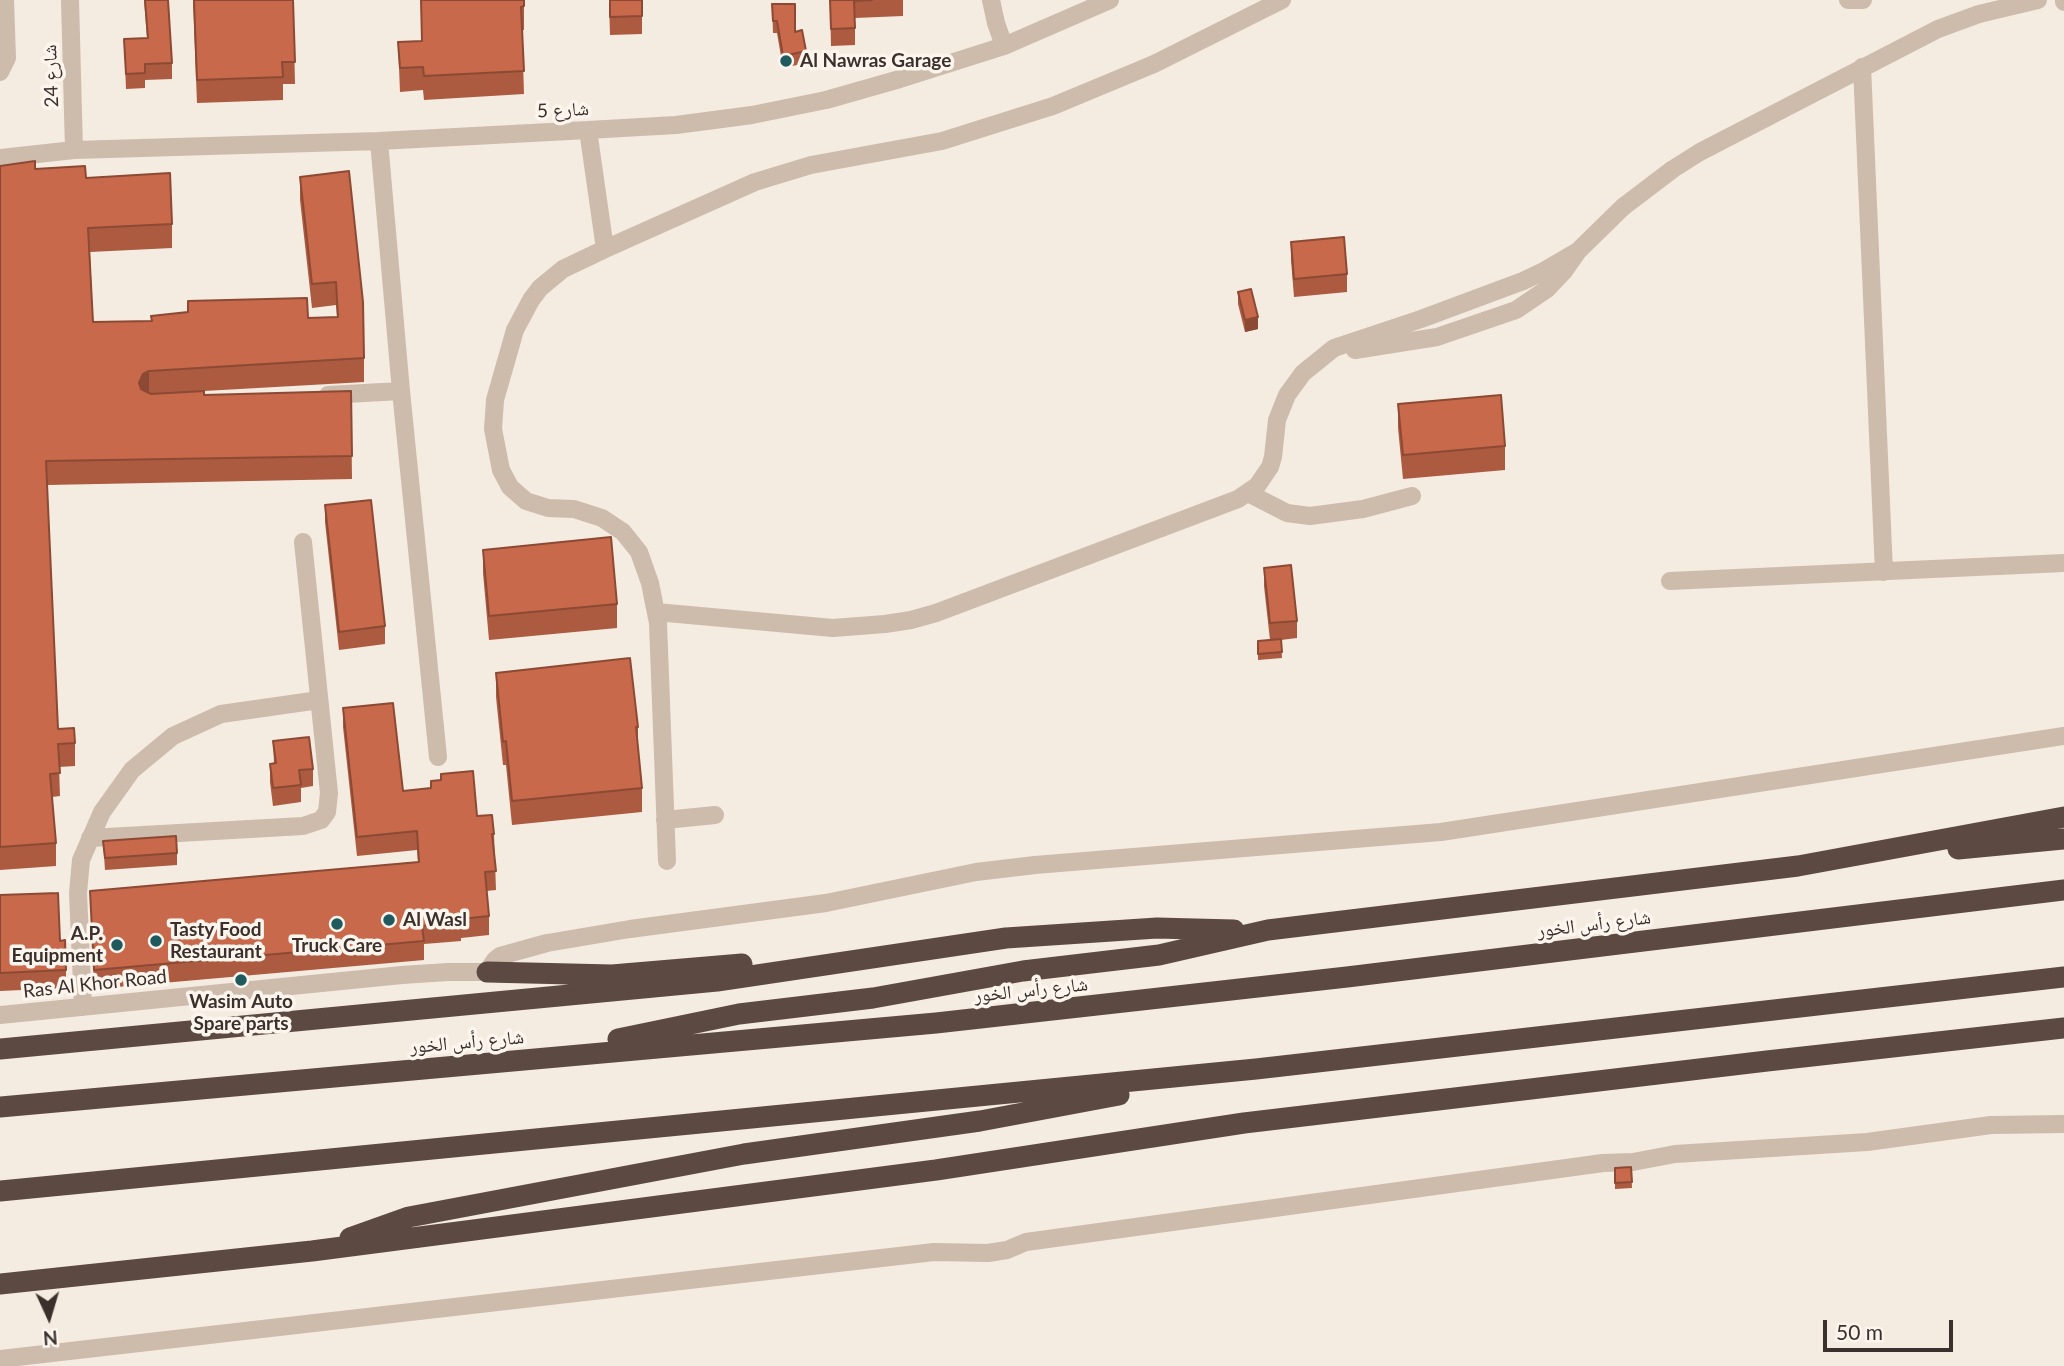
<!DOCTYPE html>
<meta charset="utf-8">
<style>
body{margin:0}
#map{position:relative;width:2064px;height:1366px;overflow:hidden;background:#f4ebe1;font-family:Lato,sans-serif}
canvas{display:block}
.north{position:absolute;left:14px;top:1282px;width:70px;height:70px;-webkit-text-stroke:5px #fbf5ee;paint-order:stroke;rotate:176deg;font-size:19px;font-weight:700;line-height:28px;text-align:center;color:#3b302b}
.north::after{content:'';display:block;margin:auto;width:24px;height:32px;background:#3b302b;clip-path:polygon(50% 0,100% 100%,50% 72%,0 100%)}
.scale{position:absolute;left:1823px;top:1320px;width:130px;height:32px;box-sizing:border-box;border:4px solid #3b302b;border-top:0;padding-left:9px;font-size:21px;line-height:24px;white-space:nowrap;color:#3b302b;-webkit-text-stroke:5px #fbf5ee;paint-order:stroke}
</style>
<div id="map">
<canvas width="2064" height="1366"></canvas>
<div class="north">N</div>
<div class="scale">50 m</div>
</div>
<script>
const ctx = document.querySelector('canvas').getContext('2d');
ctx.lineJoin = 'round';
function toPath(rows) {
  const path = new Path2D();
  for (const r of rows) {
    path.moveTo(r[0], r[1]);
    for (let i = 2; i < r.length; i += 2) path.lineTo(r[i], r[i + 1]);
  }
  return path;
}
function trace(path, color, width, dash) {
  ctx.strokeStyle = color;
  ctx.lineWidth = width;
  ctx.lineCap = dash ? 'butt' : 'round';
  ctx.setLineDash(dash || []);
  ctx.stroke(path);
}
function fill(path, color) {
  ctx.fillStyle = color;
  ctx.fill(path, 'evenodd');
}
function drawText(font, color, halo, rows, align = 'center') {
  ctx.font = font + ' Lato,"Noto Naskh Arabic",sans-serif';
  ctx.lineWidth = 7;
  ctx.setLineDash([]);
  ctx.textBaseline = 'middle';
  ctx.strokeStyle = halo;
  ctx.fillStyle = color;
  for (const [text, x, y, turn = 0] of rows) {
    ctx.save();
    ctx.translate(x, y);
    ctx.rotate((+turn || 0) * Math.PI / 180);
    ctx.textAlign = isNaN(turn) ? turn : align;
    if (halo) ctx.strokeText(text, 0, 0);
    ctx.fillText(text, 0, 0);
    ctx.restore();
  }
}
const minor = toPath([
 [70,0,74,150],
 [991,0,996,23,1004,46],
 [1848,0,1863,0],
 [2064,0,2064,2],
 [1862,67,1884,572],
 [0,72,7,58,5,0],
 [588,130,605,249],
 [379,141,401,391,438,757],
 [0,158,74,150,379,141,588,130,676,125,752,115,826,100,900,79,1004,46,1110,0],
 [1355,350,1437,337,1516,310,1547,289,1564,271,1578,251,1623,207,1673,169,1700,152,1938,29,1979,14,2038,0],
 [328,395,401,391],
 [1248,493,1287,513,1310,516,1363,509,1412,496],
 [1670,581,2064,563],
 [656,612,833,628,885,624,911,620,936,613,1238,499,1257,486,1270,467,1273,457,1277,420,1287,395,1303,373,1334,348,1421,319,1523,281,1542,272,1578,251],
 [665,820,715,815],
 [90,838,303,826,321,820,327,812,329,793,303,542],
 [667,861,658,623,650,583,639,552,623,532,602,518,574,509,548,508,526,501,510,487,501,470,493,429,495,400,515,330,531,300,540,288,563,269,605,249,755,182,811,165,942,141,1053,106,1154,64,1282,0],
 [83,1007,78,893,81,860,102,812,132,770,173,736,221,714,319,700],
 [0,1015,402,975,448,972,487,972,495,960,500,956,547,943,630,929,826,903,976,872,1035,865,1441,832,2064,736],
 [0,1359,934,1252,988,1253,1007,1250,1026,1242,1603,1163,1633,1162,1675,1154,1867,1142,1991,1125,2064,1124]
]);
const highway = toPath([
 [1958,849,2064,839],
 [487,972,612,975,742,964],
 [618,1039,739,1014,873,998,1023,971,1159,955,1268,930,1798,866,2064,817],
 [0,1049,717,981,1006,938,1157,928,1234,930],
 [0,1107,936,1023,1347,977,2064,890],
 [0,1191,1256,1069,2064,977],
 [350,1238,409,1217,744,1154,980,1121,1119,1095],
 [0,1284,312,1251,936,1170,1244,1123,1767,1061,2064,1028]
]);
const wall = toPath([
 [144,0,168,0,172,63,172,79,145,80,145,88,126,89,124,39,147,38],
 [193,0,293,0,295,84,283,84,283,100,197,103],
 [421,0,524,0,524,30,522,30,524,94,424,100,423,90,400,92,398,42,421,41],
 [609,0,642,0,642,34,610,35],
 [830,0,903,0,903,16,855,18,855,45,831,46],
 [772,4,795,32,806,51,806,63,783,68,777,33,773,33],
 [0,166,35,169,86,178,172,224,172,248,90,252,93,322,337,317,336,305,312,308,300,200,300,177,364,358,364,382,204,391,204,395,351,391,352,479,47,485,58,729,75,743,75,766,59,767,60,796,52,797,56,843,56,866,0,870],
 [1291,242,1347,274,1347,292,1294,297,1291,260],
 [1238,292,1258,329,1245,332,1238,304],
 [1398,404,1505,446,1505,470,1403,479,1398,428],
 [325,505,385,626,385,644,339,650,325,522],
 [483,550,617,604,617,628,489,640,483,573],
 [1264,568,1297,621,1297,638,1281,640,1282,658,1258,660,1258,641,1270,640,1264,586],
 [496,673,638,727,638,750,642,788,642,812,512,825,506,765,503,765,496,697],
 [343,708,403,791,477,816,494,834,496,890,486,891,489,916,489,935,461,938,461,941,424,944,424,960,94,989,90,891,418,862,417,850,357,856,343,727],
 [273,741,313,769,313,786,301,788,301,802,273,806,270,782,270,764,274,763],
 [103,841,177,853,177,865,105,870],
 [0,895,60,941,66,970,66,988,0,991],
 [1631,1167,1632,1188,1615,1189,1615,1168]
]);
const shadedWall = toPath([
 [1258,317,1258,329,1245,332,1245,320],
 [149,371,149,395,143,397,139,383,143,374]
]);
const building = toPath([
 [145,0,168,0,172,63,145,64,145,73,126,74,124,39,148,38,145,0],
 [194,0,293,0,295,62,282,62,283,77,197,80,194,0],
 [421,0,524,0,524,6,521,7,524,71,424,76,423,67,400,68,398,42,422,41,421,0],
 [610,0,642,0,642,16,610,17,610,0],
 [830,0,872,0,854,1,855,28,831,29,830,0],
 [772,4,795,4,795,32,802,30,806,51,783,56,777,21,773,21,772,4],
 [35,161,35,169,85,166,86,178,170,173,172,224,88,228,93,322,152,321,151,316,188,312,188,301,307,298,308,318,338,317,336,282,312,284,300,177,349,171,363,302,364,358,149,371,143,374,139,383,141,389,151,394,204,391,204,395,351,391,352,456,46,461,58,729,74,728,75,743,58,744,60,773,50,774,56,843,0,847,0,166,35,161],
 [1344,237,1347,274,1294,279,1291,242,1344,237],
 [1251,289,1258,317,1245,320,1238,292,1251,289],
 [1501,395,1505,446,1403,455,1398,404,1501,395],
 [371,500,385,626,339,632,325,505,371,500],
 [611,537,617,604,489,616,483,550,611,537],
 [1291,565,1297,621,1270,623,1264,568,1291,565],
 [1281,639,1282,652,1258,654,1258,641,1281,639],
 [630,658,638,727,636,727,642,788,512,801,506,741,503,742,496,673,630,658],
 [393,703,403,791,431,788,431,781,441,780,441,774,473,771,477,816,492,815,494,834,492,834,496,871,485,872,489,916,461,919,461,922,422,926,424,941,94,970,90,891,419,862,417,831,357,837,343,708,393,703],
 [309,737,313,769,299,770,301,785,273,788,270,764,276,763,273,741,309,737],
 [176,836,177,853,105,858,103,841,176,836],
 [58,893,60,941,65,940,66,970,0,973,0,895,58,893],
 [1631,1167,1632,1182,1615,1183,1615,1168,1631,1167]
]);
const markers = [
 [786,61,7,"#1f5a5e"],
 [389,920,7,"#1f5a5e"],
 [337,924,7,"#1f5a5e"],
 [156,941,7,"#1f5a5e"],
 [117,945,7,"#1f5a5e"],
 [241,980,7,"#1f5a5e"]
];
const poiNames = [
 ["Al Nawras Garage",800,61],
 ["Al Wasl",403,920],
 ["Tasty Food",170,930],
 ["Restaurant",170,952],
 ["A.P.",103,934,"right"],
 ["Equipment",103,956,"right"],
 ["Truck Care",337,946,"center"],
 ["Wasim Auto",241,1002,"center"],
 ["Spare parts",241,1024,"center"]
];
const streetNames = [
 ["شارع 24",51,76,-92],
 ["شارع 5",563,110,-3],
 ["شارع رأس الخور",1594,924,-7],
 ["Ras Al Khor Road",95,984,-6],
 ["شارع رأس الخور",1031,990,-6],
 ["شارع رأس الخور",467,1042,-5]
];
trace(minor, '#cdbbac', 18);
trace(highway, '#5c4a42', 21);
fill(wall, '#ac5a40');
fill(shadedWall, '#8c4a34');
fill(building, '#c8694b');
trace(building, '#8c4a34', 2);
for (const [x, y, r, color] of markers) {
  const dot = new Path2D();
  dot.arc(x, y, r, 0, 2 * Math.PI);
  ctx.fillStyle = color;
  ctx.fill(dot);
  trace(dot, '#fbf5ee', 2.5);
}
drawText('bold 19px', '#3b302b', '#fbf5ee', poiNames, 'left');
drawText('19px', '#3b302b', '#fbf5ee', streetNames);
</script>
